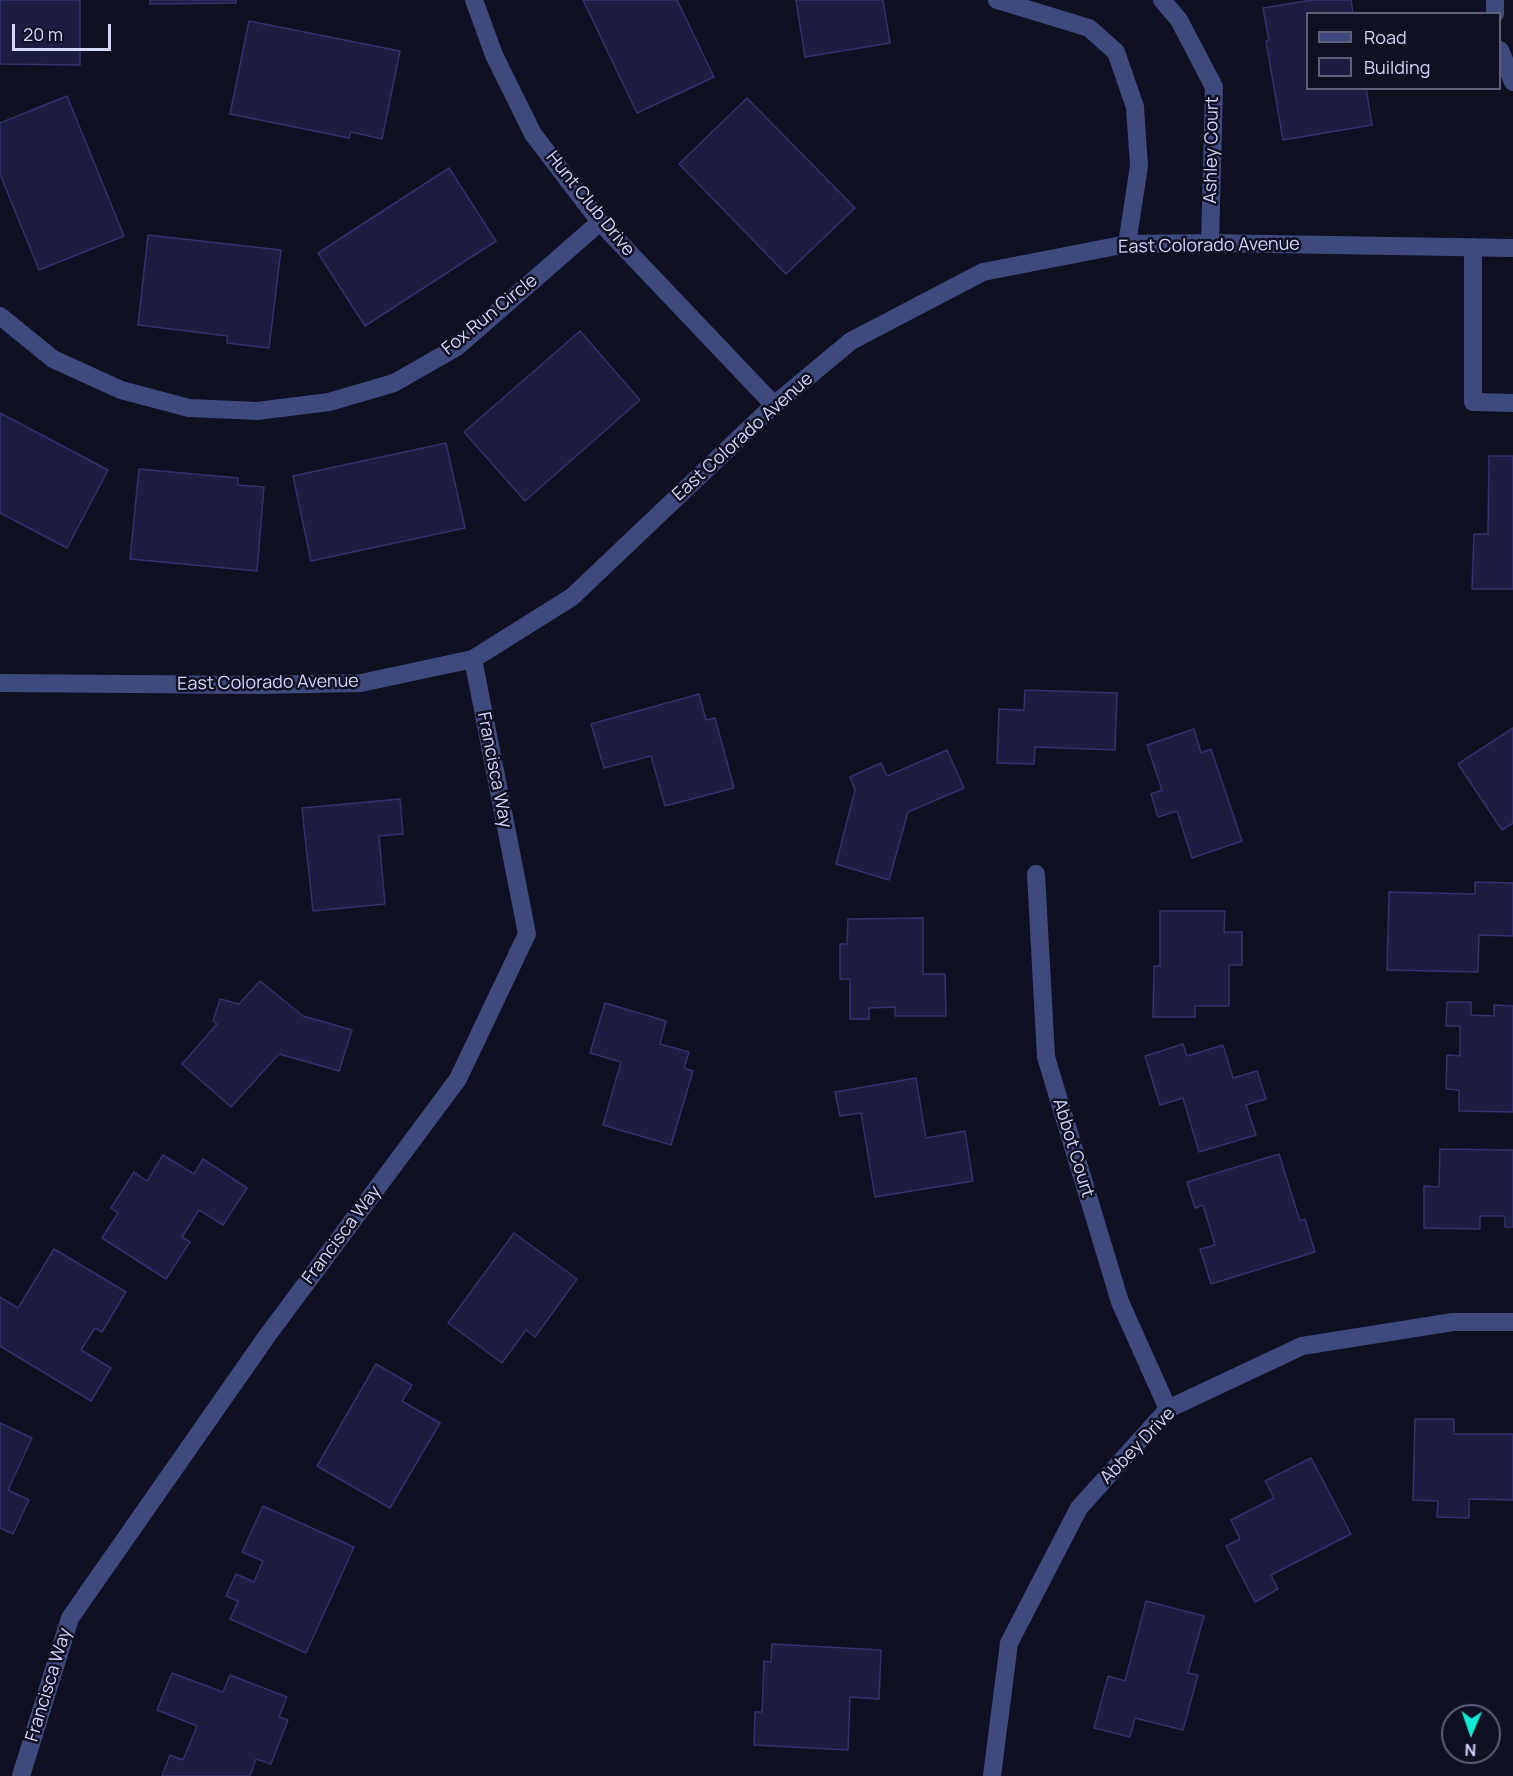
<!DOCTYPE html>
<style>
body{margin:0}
#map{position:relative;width:1513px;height:1776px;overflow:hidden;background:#101023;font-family:Manrope,sans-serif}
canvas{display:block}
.legend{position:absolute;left:1306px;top:12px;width:195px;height:78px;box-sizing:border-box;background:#101023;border:2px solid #5e607a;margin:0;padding:8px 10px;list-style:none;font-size:18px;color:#d4d8fc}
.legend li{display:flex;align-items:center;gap:12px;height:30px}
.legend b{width:30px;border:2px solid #5e607a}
.north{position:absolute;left:1441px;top:1704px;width:60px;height:60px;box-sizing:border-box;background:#101023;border:2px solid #5e607a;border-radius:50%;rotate:182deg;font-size:16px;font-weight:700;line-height:24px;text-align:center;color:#d4d8fc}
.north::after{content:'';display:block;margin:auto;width:21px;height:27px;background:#10ecd3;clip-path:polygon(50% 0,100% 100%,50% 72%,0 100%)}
.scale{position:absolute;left:12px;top:24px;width:99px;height:27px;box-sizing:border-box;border:3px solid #d4d8fc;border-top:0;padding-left:8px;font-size:18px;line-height:21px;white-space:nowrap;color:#d4d8fc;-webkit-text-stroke:4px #101023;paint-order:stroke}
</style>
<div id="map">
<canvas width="1513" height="1776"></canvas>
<ul class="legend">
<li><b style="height:8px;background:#3e497e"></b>Road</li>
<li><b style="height:16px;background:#1d1d42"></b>Building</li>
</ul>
<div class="north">N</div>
<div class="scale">20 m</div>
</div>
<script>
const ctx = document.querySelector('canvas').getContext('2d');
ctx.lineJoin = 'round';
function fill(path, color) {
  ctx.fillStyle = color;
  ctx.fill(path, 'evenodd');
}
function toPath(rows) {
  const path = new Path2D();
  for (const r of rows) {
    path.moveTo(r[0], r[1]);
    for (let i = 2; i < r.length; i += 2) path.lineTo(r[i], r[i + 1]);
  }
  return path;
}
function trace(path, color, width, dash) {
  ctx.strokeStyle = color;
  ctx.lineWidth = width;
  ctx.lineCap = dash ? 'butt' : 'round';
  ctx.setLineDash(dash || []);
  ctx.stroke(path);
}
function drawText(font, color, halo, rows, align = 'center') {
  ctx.font = font + ' Manrope,sans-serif';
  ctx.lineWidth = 5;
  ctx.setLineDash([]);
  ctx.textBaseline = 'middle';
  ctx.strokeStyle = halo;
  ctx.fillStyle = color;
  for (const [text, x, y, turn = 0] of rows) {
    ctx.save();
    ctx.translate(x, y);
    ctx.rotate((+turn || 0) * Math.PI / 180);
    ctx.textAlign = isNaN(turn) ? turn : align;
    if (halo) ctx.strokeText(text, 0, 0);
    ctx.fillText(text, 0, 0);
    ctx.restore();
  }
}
const building = toPath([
 [0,0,80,0,80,65,0,64,0,0],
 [150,0,236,0,236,3,150,4,150,0],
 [583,0,677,0,714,77,637,113,583,0],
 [796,0,883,0,890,43,805,57,796,0],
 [1312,0,1351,0,1353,14,1308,14,1308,88,1366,88,1372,125,1283,140,1266,41,1269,41,1263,8,1312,0],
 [249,21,400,51,382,139,351,132,349,138,230,114,249,21],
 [67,96,124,236,39,270,0,174,0,123,67,96],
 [747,98,855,208,786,274,679,164,747,98],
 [449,168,496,241,365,326,318,253,449,168],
 [148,235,281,250,269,348,227,343,227,336,138,325,148,235],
 [580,331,640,400,525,501,464,432,580,331],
 [0,413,108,470,67,548,0,513,0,413],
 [446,443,465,528,311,561,293,476,446,443],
 [1489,456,1513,456,1513,589,1472,589,1474,534,1488,534,1489,456],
 [139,469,238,478,238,485,264,487,257,571,130,559,139,469],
 [1025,690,1117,693,1115,750,1035,747,1034,764,997,763,999,709,1024,710,1025,690],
 [699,694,706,720,715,718,734,788,665,806,651,756,604,768,591,724,699,694],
 [1513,728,1513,823,1502,830,1458,764,1513,728],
 [1194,729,1201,753,1211,749,1242,841,1192,858,1177,811,1158,817,1151,794,1162,790,1147,745,1194,729],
 [947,750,964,788,908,812,889,880,836,864,855,790,850,777,881,763,887,776,947,750],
 [400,799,403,834,379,836,385,904,313,911,302,808,400,799],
 [1475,882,1513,883,1513,936,1479,935,1478,972,1387,970,1389,892,1475,894,1475,882],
 [1160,911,1225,911,1224,932,1242,932,1242,965,1229,965,1229,1006,1195,1006,1195,1017,1153,1017,1154,966,1160,966,1160,911],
 [923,918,923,974,945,974,946,1016,895,1016,895,1007,869,1008,869,1019,850,1019,850,979,840,979,840,944,847,944,848,919,923,918],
 [260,981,303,1016,352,1030,339,1071,279,1054,231,1107,182,1064,217,1024,213,1021,220,999,239,1004,260,981],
 [1447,1002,1471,1002,1471,1015,1494,1016,1494,1005,1513,1006,1513,1112,1459,1111,1459,1090,1446,1089,1447,1055,1460,1056,1460,1026,1446,1026,1447,1002],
 [605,1003,666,1021,660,1044,689,1052,684,1068,693,1071,671,1145,603,1125,621,1062,590,1053,605,1003],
 [1183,1044,1187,1056,1223,1045,1233,1078,1257,1071,1266,1099,1246,1105,1256,1135,1199,1152,1183,1098,1160,1105,1145,1056,1183,1044],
 [916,1078,926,1138,965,1131,973,1181,875,1197,861,1113,840,1116,835,1092,916,1078],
 [1440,1149,1513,1150,1513,1227,1505,1227,1505,1216,1480,1216,1480,1229,1424,1228,1424,1186,1439,1187,1440,1149],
 [1279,1154,1300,1221,1305,1219,1315,1252,1211,1284,1200,1249,1215,1245,1203,1205,1195,1208,1187,1182,1279,1154],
 [163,1155,194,1174,203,1159,247,1188,223,1225,199,1210,182,1237,190,1242,166,1279,102,1238,118,1213,111,1208,134,1172,147,1181,163,1155],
 [514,1233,577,1279,535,1337,526,1330,502,1363,448,1323,514,1233],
 [54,1249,126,1292,102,1332,95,1328,81,1350,111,1368,91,1401,0,1346,0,1297,18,1308,54,1249],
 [376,1364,412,1385,402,1401,440,1423,390,1508,317,1466,376,1364],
 [1415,1419,1454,1419,1454,1434,1513,1434,1513,1500,1469,1499,1469,1518,1437,1517,1438,1501,1413,1500,1415,1419],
 [0,1423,32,1438,8,1490,29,1500,13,1534,0,1528,0,1423],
 [1311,1458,1351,1534,1271,1575,1278,1589,1255,1602,1226,1546,1240,1539,1231,1520,1274,1498,1265,1481,1311,1458],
 [263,1506,354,1547,306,1653,230,1619,238,1601,226,1596,236,1574,254,1582,263,1561,242,1552,263,1506],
 [1146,1601,1204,1616,1188,1673,1198,1675,1183,1730,1135,1718,1130,1737,1094,1728,1108,1676,1125,1681,1146,1601],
 [772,1644,881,1650,879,1699,850,1697,848,1750,754,1745,755,1712,762,1712,764,1661,771,1662,772,1644],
 [172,1673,223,1692,230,1675,287,1697,279,1717,288,1720,271,1764,256,1759,250,1776,162,1776,170,1755,183,1760,197,1726,157,1710,172,1673]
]);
const minor = toPath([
 [474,0,494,55,533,134,600,222,774,405],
 [997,0,1089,28,1116,52,1135,107,1139,166,1127,244],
 [1162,0,1179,20,1214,87,1210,243],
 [1495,14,1495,0],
 [1500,50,1513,82],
 [1473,247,1473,402,1513,403],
 [0,316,53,359,121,390,189,408,257,411,329,402,394,383,457,347,600,222],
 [0,683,258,685,361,683,473,659,572,597,774,405,851,341,983,272,1127,244,1210,243,1513,248],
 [1036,874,1046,1057,1120,1302,1168,1409],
 [21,1776,70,1618,267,1336,458,1079,527,934,473,659],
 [992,1776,1009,1643,1079,1508,1168,1409,1302,1346,1453,1322,1513,1322]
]);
const streetNames = [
 ["Ashley Court",1212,150,-89],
 ["Hunt Club Drive",590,204,51],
 ["East Colorado Avenue",1209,246,-1],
 ["Fox Run Circle",490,315,-39],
 ["East Colorado Avenue",743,437,-42],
 ["East Colorado Avenue",268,683,-1],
 ["Francisca Way",494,770,79],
 ["Abbot Court",1073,1148,73],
 ["Francisca Way",342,1235,-53],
 ["Abbey Drive",1138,1446,-46],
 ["Francisca Way",49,1685,-73]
];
fill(building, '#1d1d42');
trace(building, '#31326d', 1.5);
trace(minor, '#3e497e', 18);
drawText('18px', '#d4d8fc', '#101023', streetNames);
</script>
